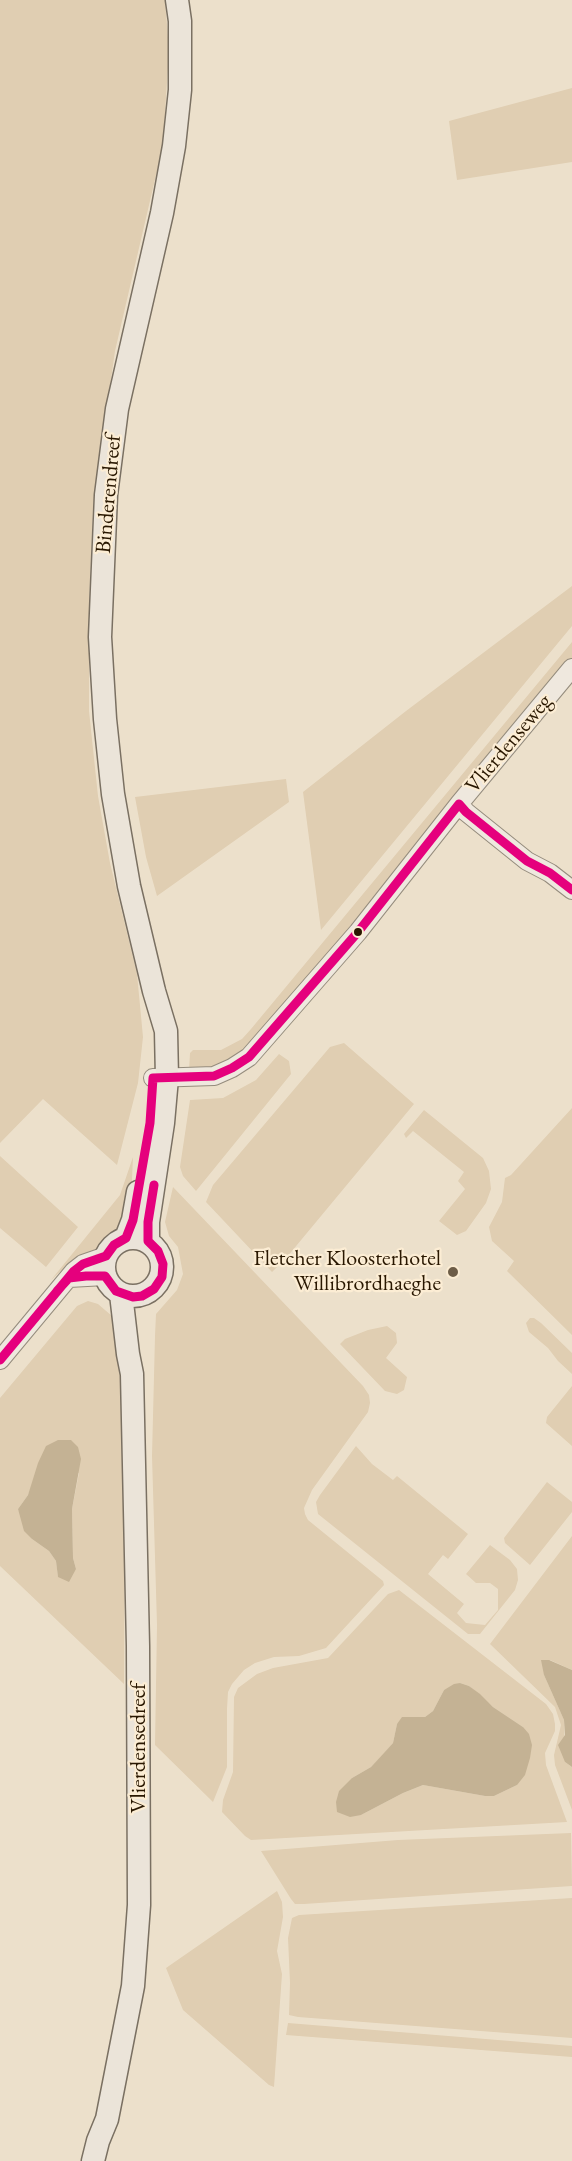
<!DOCTYPE html>
<style>
body{margin:0}
canvas{display:block;background:#ece0cb}
</style>
<canvas width="572" height="2161"></canvas>
<script>
const ctx = document.querySelector('canvas').getContext('2d');
ctx.lineJoin = 'round';
function fill(path, color) {
  ctx.fillStyle = color;
  ctx.fill(path, 'evenodd');
}
function toPath(rows) {
  const path = new Path2D();
  for (const r of rows) {
    if (r.length === 3) {
      path.moveTo(r[0] + r[2], r[1]);
      path.arc(r[0], r[1], r[2], 0, 2 * Math.PI);
      continue;
    }
    path.moveTo(r[0], r[1]);
    for (let i = 2; i < r.length; i += 2) path.lineTo(r[i], r[i + 1]);
  }
  return path;
}
function trace(path, color, width, dash) {
  ctx.strokeStyle = color;
  ctx.lineWidth = width;
  ctx.lineCap = dash ? 'butt' : 'round';
  ctx.setLineDash(dash || []);
  ctx.stroke(path);
}
function drawText(font, color, halo, rows, align = 'center') {
  ctx.font = font + ' "EB Garamond",serif';
  ctx.lineWidth = 4.5;
  ctx.setLineDash([]);
  ctx.textBaseline = 'middle';
  ctx.strokeStyle = halo;
  ctx.fillStyle = color;
  for (const [text, x, y, turn = 0] of rows) {
    ctx.save();
    ctx.translate(x, y);
    ctx.rotate((+turn || 0) * Math.PI / 180);
    ctx.textAlign = isNaN(turn) ? turn : align;
    if (halo) ctx.strokeText(text, 0, 0);
    ctx.fillText(text, 0, 0);
    ctx.restore();
  }
}
const green = toPath([
 [0,0,165,0,169,50,163,145,115,351,93,506,89,604,89,711,98,796,110,863,137,974,143,1037,138,1083,117,1165,43,1099,0,1143],
 [572,88,572,162,457,180,449,121],
 [572,586,572,626,321,930,303,792,406,711],
 [572,642,572,660,263,1034,230,1062,207,1070,189,1071,190,1053,193,1050,221,1050,242,1039,251,1029],
 [286,779,289,802,157,896,146,857,135,797],
 [344,1043,414,1104,287,1257,272,1272,206,1202,213,1185,330,1047],
 [279,1054,289,1061,291,1074,196,1191,183,1176,180,1167,190,1100,223,1098,256,1080],
 [572,1108,572,1335,509,1273,507,1271,514,1261,492,1241,489,1227,502,1202,505,1178,511,1175],
 [424,1110,483,1158,489,1171,491,1189,486,1203,466,1231,457,1235,439,1221,465,1189,458,1181,464,1172,413,1131,406,1138,404,1134],
 [0,1156,78,1227,46,1267,0,1228],
 [133,1157,131,1202,118,1235,108,1241,100,1251,65,1267,51,1280,120,1195],
 [173,1187,363,1386,369,1395,370,1403,368,1412,312,1490,304,1508,305,1514,308,1520,383,1581,384,1585,326,1648,299,1656,274,1657,255,1663,244,1670,232,1684,228,1692,227,1709,227,1767,213,1802,155,1745,157,1625,152,1456,155,1336,156,1314,177,1290,183,1274,178,1247,169,1236,165,1222],
 [88,1301,98,1304,112,1316,120,1318,125,1486,124,1684,0,1566,0,1398,77,1306],
 [79,1473,72,1509,73,1558,76,1569,58,1577,56,1561,49,1551,32,1539,18,1509,28,1495,33,1483],
 [530,1318,534,1318,541,1323,572,1353,572,1374,558,1361,548,1348,529,1332,526,1323],
 [387,1326,396,1333,397,1343,386,1358,407,1377,404,1390,397,1394,385,1391,340,1344,345,1339,368,1330],
 [572,1386,572,1446,546,1423,547,1417],
 [356,1446,372,1464,393,1480,397,1476,468,1534,448,1559,443,1555,428,1574,464,1604,457,1613,466,1623,485,1625,498,1610,498,1589,490,1583,476,1583,466,1574,490,1545,510,1560,517,1569,518,1580,515,1590,480,1634,468,1634,318,1514,316,1502,320,1495],
 [547,1482,572,1502,572,1512,530,1565,505,1543,504,1538],
 [572,1536,572,1670,550,1660,544,1675,564,1720,565,1762,572,1767,572,1810,555,1765,554,1755,561,1725,555,1707,490,1644],
 [399,1590,546,1704,553,1714,555,1724,555,1731,545,1753,546,1765,567,1822,251,1840,245,1836,222,1812,223,1800,233,1772,234,1697,238,1688,257,1674,273,1668,328,1658,388,1594],
 [460,1683,469,1686,493,1707,523,1727,517,1785,494,1796,485,1796,423,1785,403,1793,361,1815,352,1778,371,1767,384,1754,393,1743,397,1724,425,1717,433,1711,444,1690],
 [571,1833,572,1886,304,1904,295,1904,291,1899,261,1851,398,1840],
 [277,1891,282,1902,283,1917,277,1951,282,1974,274,2087,269,2085,183,2010,166,1968],
 [572,1898,572,2038,298,2017,289,2015,290,1983,288,1938,292,1918,299,1915],
 [288,2023,572,2046,572,2057,286,2035]
]);
const water = toPath([
 [58,1440,71,1440,78,1447,81,1459,72,1509,73,1558,76,1569,69,1582,58,1577,56,1561,49,1551,32,1539,24,1531,18,1509,28,1495,38,1463,46,1446],
 [541,1660,549,1660,572,1670,572,1767,565,1762,558,1745,565,1735,564,1720,544,1675],
 [460,1683,469,1686,480,1694,493,1707,523,1727,529,1734,532,1745,530,1758,525,1775,517,1785,494,1796,485,1796,423,1785,403,1793,361,1815,350,1817,337,1812,336,1802,339,1791,352,1778,371,1767,384,1753,393,1743,397,1724,402,1717,425,1717,433,1711,444,1690,454,1684]
]);
const minor = toPath([
 [459,804,466,812,527,861,550,873,572,890],
 [153,1078,214,1076,232,1068,249,1057,358,932,459,804,572,668],
 [69,1278,105,1276],
 [0,1360,74,1271,83,1264,106,1256]
]);
const major = toPath([
 [133,1267,29],
 [126,1238,133,1220,138,1192],
 [148,1241,148,1222,163,1123,167,1078,166,1031,154,991,129,886,113,794,105,719,100,637,106,495,117,409,162,213,174,146,180,90,180,21,177,0],
 [93,2161,98,2141,107,2119,133,1986,139,1905,138,1646,132,1374,128,1354,121,1294]
]);
const bus1 = toPath([
 [459,804,466,812,527,861,550,873,572,890],
 [57,1291,69,1278,86,1276,105,1276,116,1291,133,1297,142,1296,154,1289,162,1277,163,1264,158,1251,148,1241,148,1222,154,1185],
 [0,1360,74,1271,83,1264,106,1256,114,1245,126,1238,133,1220,150,1123,153,1078,214,1076,232,1068,249,1057,358,932,459,804]
]);
const markers = [
 [358,932,5,"#291700"],
 [453,1272,6,"#6d5d47"]
];
const streetNames = [
 ["Binderendreef",109,494,-85],
 ["Vlierdenseweg",509,744,-50],
 ["Vlierdensedreef",139,1748,-90]
];
const poiNames = [
 ["Fletcher Kloosterhotel",441,1259],
 ["Willibrordhaeghe",441,1284]
];
fill(green, '#e0ceb2');
fill(water, '#c4b294');
trace(minor, '#958c7d', 20);
trace(major, '#7a7062', 25);
trace(minor, '#efe8de', 18);
trace(major, '#ebe4d9', 22);
trace(bus1, '#e5007d', 9);
for (const [x, y, r, color] of markers) {
  const dot = new Path2D();
  dot.arc(x, y, r, 0, 2 * Math.PI);
  ctx.fillStyle = color;
  ctx.fill(dot);
  trace(dot, '#fcedd4', 2);
}
drawText('22px', '#291700', '#fcedd4', streetNames);
drawText('22px', '#291700', '#fcedd4', poiNames, 'right');
</script>
